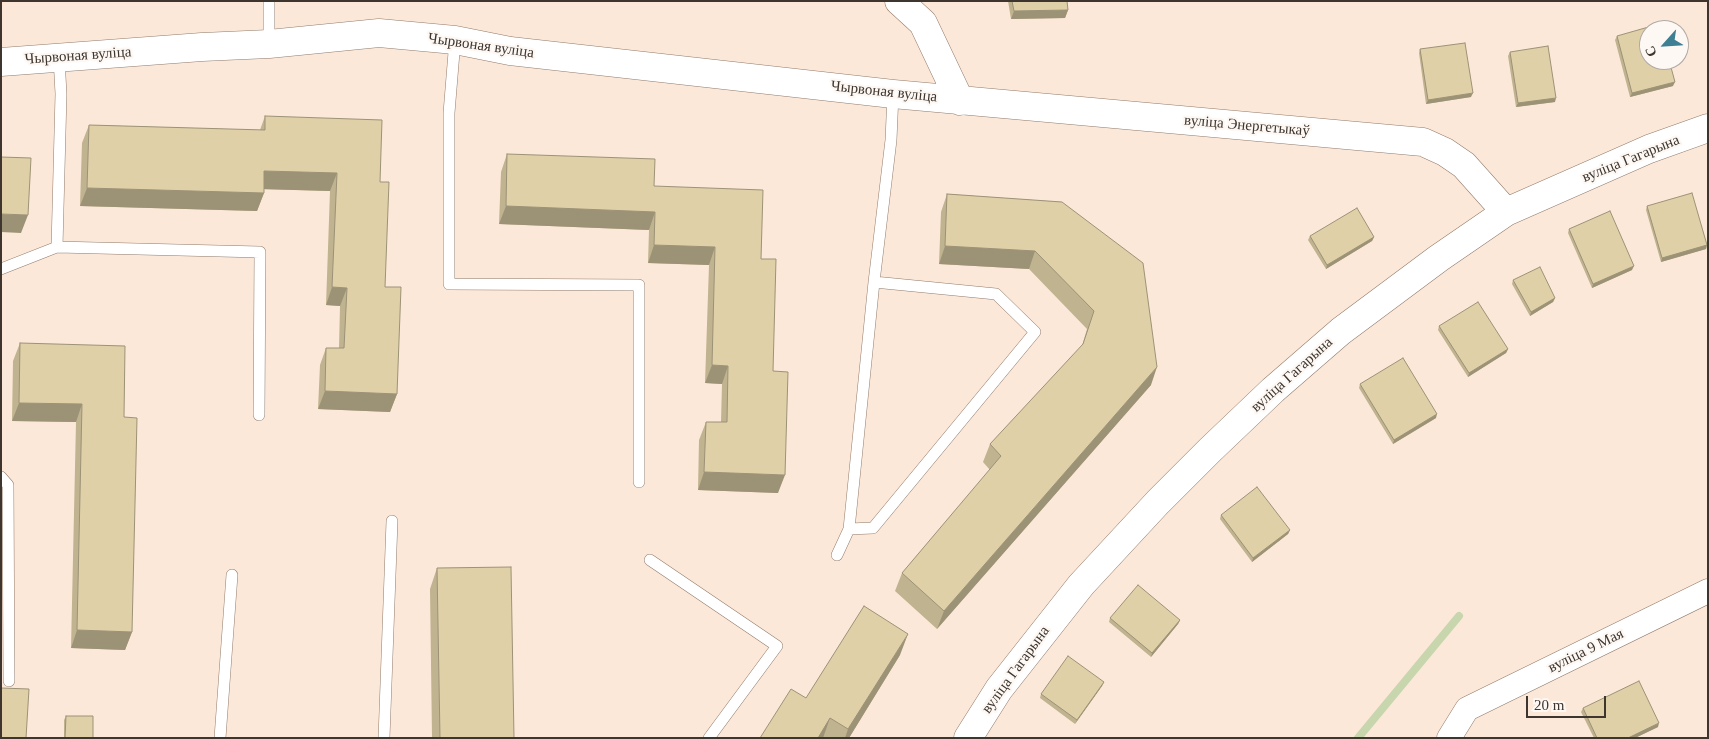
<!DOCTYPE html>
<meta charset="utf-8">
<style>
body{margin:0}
#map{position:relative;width:1709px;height:739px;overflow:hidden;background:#fce8d9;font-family:Georgia,serif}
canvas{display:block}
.frame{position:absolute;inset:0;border:2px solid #3e352e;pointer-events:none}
.north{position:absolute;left:1639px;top:20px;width:50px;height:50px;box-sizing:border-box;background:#fdf8f4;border:1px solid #b1aaa5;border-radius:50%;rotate:244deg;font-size:14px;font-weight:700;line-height:20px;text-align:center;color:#3e352e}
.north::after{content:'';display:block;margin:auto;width:18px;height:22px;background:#3f7f93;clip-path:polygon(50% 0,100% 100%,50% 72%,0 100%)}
.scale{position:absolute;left:1526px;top:696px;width:80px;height:22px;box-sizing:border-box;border:2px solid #3e352e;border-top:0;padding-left:6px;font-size:15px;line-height:18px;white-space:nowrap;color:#3e352e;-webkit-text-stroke:4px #fdf8f4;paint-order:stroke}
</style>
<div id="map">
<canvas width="1709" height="739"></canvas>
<div class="frame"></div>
<div class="north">С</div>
<div class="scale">20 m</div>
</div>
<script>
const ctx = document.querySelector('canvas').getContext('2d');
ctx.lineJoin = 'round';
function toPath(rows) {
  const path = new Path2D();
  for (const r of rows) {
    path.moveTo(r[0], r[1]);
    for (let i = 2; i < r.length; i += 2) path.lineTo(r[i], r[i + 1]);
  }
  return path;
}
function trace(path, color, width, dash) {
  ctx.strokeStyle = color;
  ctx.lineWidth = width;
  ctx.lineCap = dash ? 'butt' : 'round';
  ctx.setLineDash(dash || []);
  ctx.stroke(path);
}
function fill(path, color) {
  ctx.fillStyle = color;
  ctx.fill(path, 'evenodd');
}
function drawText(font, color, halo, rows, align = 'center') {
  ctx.font = font + ' Georgia,serif';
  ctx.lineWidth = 4.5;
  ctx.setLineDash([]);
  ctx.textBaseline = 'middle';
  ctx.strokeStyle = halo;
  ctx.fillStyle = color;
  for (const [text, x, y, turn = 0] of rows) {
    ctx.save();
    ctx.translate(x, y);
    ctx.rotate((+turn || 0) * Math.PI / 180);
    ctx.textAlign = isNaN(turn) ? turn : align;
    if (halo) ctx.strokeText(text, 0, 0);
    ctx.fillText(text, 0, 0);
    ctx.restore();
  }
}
const stream = toPath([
 [1358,738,1459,616]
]);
const service = toPath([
 [269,1,269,44],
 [455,40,449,113,449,284,639,285,639,482],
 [59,58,61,94,57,247,260,252,259,415],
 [1,269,57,247],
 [1,477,8,485,9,681],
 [849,529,873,528,1035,332,996,294,874,282],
 [837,555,849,529,874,282,891,140,893,94],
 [650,560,777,646,709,738],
 [220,738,232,575],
 [384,738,392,521]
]);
const minor = toPath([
 [1449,738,1467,709,1708,591]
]);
const tertiary = toPath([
 [899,1,923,23,960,101],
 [1,62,202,47,269,44,379,33,455,40,510,51,893,94,1423,142,1445,152,1464,165,1506,212],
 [968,738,999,689,1081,585,1158,502,1210,450,1273,390,1341,331,1439,258,1506,212,1649,149,1708,128]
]);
const wall = toPath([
 [1008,1,1067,1,1068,10,1065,18,1011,19],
 [1617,36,1673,86,1630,97,1615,40],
 [1420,49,1471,97,1426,104,1419,53],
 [1510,52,1555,102,1516,107,1508,56],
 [265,116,380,182,385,287,397,394,390,412,318,409,320,365,326,348,339,348,340,306,326,305,330,191,264,189,264,193,257,211,80,206,82,143,89,125,260,130],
 [507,154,654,186,761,259,773,371,778,493,698,490,699,440,706,422,721,422,722,384,705,383,709,265,648,263,649,230,499,224,501,172],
 [947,194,1062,202,1151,385,937,629,895,591,902,573,990,470,983,462,990,444,1082,346,1087,329,1029,269,939,264,941,212],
 [1647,206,1707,245,1706,249,1661,262,1646,210],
 [1569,229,1632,270,1592,288,1568,233],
 [1310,236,1374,237,1372,241,1326,269,1308,240],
 [1513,280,1555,298,1553,302,1530,316,1512,284],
 [1439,326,1508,349,1506,353,1468,377,1438,330],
 [20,343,124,417,132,632,125,650,71,648,76,422,12,421,13,361],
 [1360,384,1436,418,1393,444,1359,388],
 [1221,515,1290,530,1288,534,1252,562,1220,519],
 [437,568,514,738,432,738,430,589],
 [1110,618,1180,620,1178,624,1151,657,1109,622],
 [900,655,849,738,760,738,806,698],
 [1104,682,1102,686,1075,724,1040,698,1041,694],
 [1583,708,1658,727,1635,738,1594,738,1581,712],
 [66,716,93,738,64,738,64,720]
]);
const shadedWall = toPath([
 [1068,10,1065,18,1011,19,1014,11],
 [1675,82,1673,86,1630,97,1632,93],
 [1473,93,1471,97,1426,104,1428,100],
 [1556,98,1555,102,1516,107,1518,103],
 [264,171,337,173,330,191,258,189],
 [87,188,264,193,257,211,80,206],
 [506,206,655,212,649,230,499,224],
 [1,214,28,215,21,233,1,232],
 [1374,237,1372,241,1326,269,1327,265],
 [654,245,715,247,709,265,648,263],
 [1707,245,1706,249,1661,262,1662,258],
 [945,246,1035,251,1029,269,939,264],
 [1634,266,1632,270,1592,288,1593,284],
 [332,287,347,288,340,306,326,305],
 [1555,298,1553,302,1530,316,1531,312],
 [1508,349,1506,353,1468,377,1469,373],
 [712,365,728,366,722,384,705,383],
 [1157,367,1151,385,937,629,944,611],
 [325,391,397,394,390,412,318,409],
 [19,403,82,404,76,422,12,421],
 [1437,414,1436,418,1393,444,1394,440],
 [704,472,785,475,778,493,698,490],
 [1290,530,1288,534,1252,562,1253,558],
 [1180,620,1178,624,1151,657,1152,653],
 [77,630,132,632,125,650,71,648],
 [908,634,900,655,849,738,845,738,848,729],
 [1104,682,1102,686,1075,724,1077,720],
 [830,718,823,738,818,738],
 [1659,723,1658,727,1635,738,1628,738]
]);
const building = toPath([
 [1012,1,1067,1,1068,10,1014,11,1012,1],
 [1659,24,1661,30,1649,30,1649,60,1669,60,1675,82,1632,93,1617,36,1659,24],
 [1465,43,1473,93,1428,100,1420,49,1465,43],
 [1548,46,1556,98,1518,103,1510,52,1548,46],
 [265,116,382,120,380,182,389,182,385,287,401,287,397,394,325,391,326,348,344,348,347,288,332,287,337,173,264,171,264,193,87,188,89,125,265,130,265,116],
 [507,154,655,159,654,186,763,190,761,259,776,259,773,371,788,372,785,475,704,472,706,422,727,422,728,366,712,365,715,247,654,245,655,212,506,206,507,154],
 [1,157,31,158,28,215,1,214,1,157],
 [1692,193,1707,245,1662,258,1647,206,1692,193],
 [947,194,1062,202,1143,263,1157,367,944,611,902,573,1001,456,990,444,1083,344,1094,311,1035,251,945,246,947,194],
 [1357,208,1374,237,1327,265,1310,236,1357,208],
 [1610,211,1634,266,1593,284,1569,229,1610,211],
 [1540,267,1555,298,1531,312,1513,280,1540,267],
 [1478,302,1508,349,1469,373,1439,326,1478,302],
 [20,343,125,346,124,417,137,418,132,632,77,630,82,404,19,403,20,343],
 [1403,358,1437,414,1394,440,1360,384,1403,358],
 [1257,487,1290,530,1253,558,1221,515,1257,487],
 [511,567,514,738,440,738,437,568,511,567],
 [1138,585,1180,620,1152,653,1110,618,1138,585],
 [864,606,908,634,848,729,830,718,818,738,760,738,791,689,806,698,864,606],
 [1068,656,1104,682,1077,720,1041,694,1068,656],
 [1639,681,1659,723,1628,738,1597,738,1583,708,1639,681],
 [1,688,29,689,26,738,1,738,1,688],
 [66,716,93,716,93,738,65,738,66,716]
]);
const streetNames = [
 ["Чырвоная вуліца",481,46,8],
 ["Чырвоная вуліца",78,56,-4],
 ["Чырвоная вуліца",884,92,6],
 ["вуліца Энергетыкаў",1247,126,5],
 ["вуліца Гагарына",1631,159,-22],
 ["вуліца Гагарына",1292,375,-42],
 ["вуліца 9 Мая",1586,651,-26],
 ["вуліца Гагарына",1016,670,-54]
];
trace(stream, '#c8d6ae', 8);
trace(service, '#917b6b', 12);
trace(minor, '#917b6b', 25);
trace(tertiary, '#917b6b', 29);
trace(service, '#fff', 11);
trace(minor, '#fff', 24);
trace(tertiary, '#fff', 28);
fill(wall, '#c0b390');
fill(shadedWall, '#9c9276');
fill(building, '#dfd0a8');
trace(building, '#9c9276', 1);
drawText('15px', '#3e352e', '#fdf8f4', streetNames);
</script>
